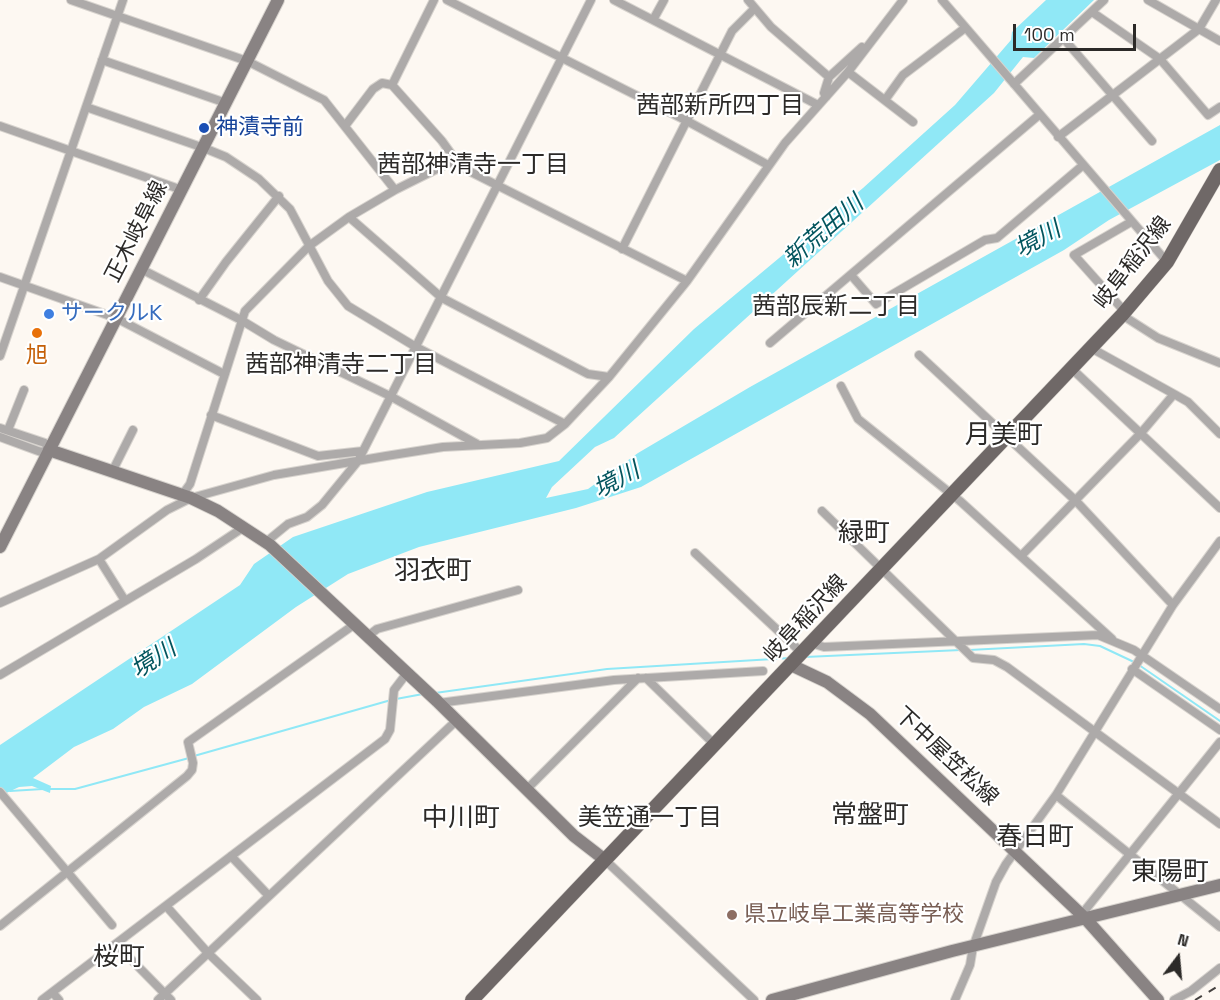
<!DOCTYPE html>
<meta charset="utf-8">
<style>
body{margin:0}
#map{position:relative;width:1220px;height:1000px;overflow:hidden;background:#fdf8f2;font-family:"Space Grotesk",sans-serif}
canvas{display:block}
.north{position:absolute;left:1148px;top:928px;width:60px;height:60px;-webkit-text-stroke:4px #fff;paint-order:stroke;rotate:16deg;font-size:16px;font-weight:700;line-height:24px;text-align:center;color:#2c2a28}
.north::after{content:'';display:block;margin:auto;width:21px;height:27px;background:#2c2a28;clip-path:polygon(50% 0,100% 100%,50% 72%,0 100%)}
.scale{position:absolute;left:1013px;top:24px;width:123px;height:27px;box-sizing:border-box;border:3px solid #2c2a28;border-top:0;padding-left:8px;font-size:18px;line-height:21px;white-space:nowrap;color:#2c2a28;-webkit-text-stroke:4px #fff;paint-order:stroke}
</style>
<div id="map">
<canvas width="1220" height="1000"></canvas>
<div class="north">N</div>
<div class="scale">100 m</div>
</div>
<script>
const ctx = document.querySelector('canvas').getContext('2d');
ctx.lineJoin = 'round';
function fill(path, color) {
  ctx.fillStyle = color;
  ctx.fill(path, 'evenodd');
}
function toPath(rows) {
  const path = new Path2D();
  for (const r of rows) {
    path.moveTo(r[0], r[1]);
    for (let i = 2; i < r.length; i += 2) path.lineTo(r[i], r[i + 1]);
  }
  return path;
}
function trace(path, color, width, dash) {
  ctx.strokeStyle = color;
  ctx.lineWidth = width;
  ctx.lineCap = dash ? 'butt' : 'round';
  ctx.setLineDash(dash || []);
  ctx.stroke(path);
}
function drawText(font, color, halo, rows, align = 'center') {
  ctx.font = font + ' "Space Grotesk","Noto Sans JP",sans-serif';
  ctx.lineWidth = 4.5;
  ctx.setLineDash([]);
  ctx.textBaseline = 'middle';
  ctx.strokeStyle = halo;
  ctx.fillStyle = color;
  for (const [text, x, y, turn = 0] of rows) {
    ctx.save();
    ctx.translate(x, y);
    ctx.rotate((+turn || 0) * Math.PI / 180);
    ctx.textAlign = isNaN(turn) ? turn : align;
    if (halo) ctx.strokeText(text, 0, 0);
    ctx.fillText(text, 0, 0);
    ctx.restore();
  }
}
const water = toPath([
 [1046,0,1094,0,1034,58,1023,57,994,93,614,438,595,447,552,487,546,498,588,489,638,453,750,387,1220,125,1220,160,1109,220,1064,250,641,487,576,508,419,547,348,574,296,607,192,684,144,707,113,729,74,747,33,778,51,786,50,793,32,786,19,787,0,796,0,745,240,585,254,564,293,537,427,492,559,461,694,329,863,188,955,105,1011,40,1012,32]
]);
const stream = toPath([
 [969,650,1084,644,1100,646,1134,662],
 [805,657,961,650],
 [1139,665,1220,721],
 [435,693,607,669,790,658],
 [396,699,423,694],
 [194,756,391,700],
 [49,789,75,789,189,758],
 [10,791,43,789]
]);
const street = toPath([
 [71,0,247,61,324,100,395,190],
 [447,0,687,121,768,165],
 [614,0,818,105],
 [748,0,771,27,829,77],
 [942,0,1167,262],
 [1148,0,1220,41],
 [1092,12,1160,59,1208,115,1220,107],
 [653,20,664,0],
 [1064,39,1152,141],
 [102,60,226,103],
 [848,72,913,122],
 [1014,84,1104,0],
 [392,85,434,0],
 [826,97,824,93,829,77,862,47],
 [885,100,903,75,965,28],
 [86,107,204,148,226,157,259,179,290,209,328,281,348,306,416,347,565,424],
 [0,126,182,190],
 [345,126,373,89,382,83,392,85,442,141,452,155,451,162,687,281],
 [1058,137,1199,29,1216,0],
 [349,217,442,298,588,374,609,377],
 [622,249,732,31,754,9],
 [141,269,241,320,274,340,390,396,477,444],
 [851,275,876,304,985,240,997,238,1082,166],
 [0,277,116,318,224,374],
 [199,300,226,262,279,196],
 [1125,312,1074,255,1131,222],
 [1122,315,1158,338,1220,363],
 [770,343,1039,115],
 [919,355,1076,501,1173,605],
 [0,356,123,0],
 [1071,368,1220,508],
 [841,386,858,419,960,501,1112,639],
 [1174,394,1188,402,1220,434],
 [211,415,318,456,363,451],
 [0,428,45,443,49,450,41,452,0,437],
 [8,430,24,390],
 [112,472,133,430],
 [182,495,190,484,245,311,309,246,349,217,395,190,451,162],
 [822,511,973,658,994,660,1007,667,1220,824],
 [266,542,288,524,307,517,322,505,358,461,591,0],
 [695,553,802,653],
 [1021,556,1141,433,1174,394,1091,348],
 [99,559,124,599],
 [0,603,99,559,167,510,191,498,274,475,386,456,443,447,520,443,547,438,565,424,609,377,687,281,785,143,848,72,903,0],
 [368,636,377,629,518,590],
 [811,643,824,647,1098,635,1134,650,1220,709],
 [1132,669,1220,730],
 [0,675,196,559,244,527],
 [646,678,715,745],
 [439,703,614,680,763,671],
 [526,790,638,678],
 [0,792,112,925],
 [1056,795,1220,927],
 [231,856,269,896],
 [605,860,754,1000],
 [167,907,208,953,257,1000],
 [1085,918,1086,909,1220,742],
 [0,926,187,776,192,770,193,763,188,742,355,624],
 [117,945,171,1000],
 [53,993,59,1000],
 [42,1000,385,739,390,730,394,690,407,673],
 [158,1000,456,721],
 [955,1000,970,965,973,947,996,882,1006,864,1056,795,1173,605,1220,541],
 [1174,1000,1191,991,1220,968]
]);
const secondary = toPath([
 [49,450,191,498,218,511,270,545,437,701,574,836,605,860],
 [0,547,278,0],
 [791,665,827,682,870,714,1085,918,1158,1000],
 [772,1000,952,951,1220,885]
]);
const primary = toPath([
 [472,1000,1122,315,1167,262,1220,170]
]);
const rail = toPath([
 [1195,1000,1220,985]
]);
const markers = [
 [204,128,6,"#1a4fb4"],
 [49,314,6,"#3f7fe0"],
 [37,333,6,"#e8710a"],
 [732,915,6,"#8d6e63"]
];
const transitNames = [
 ["神漬寺前",216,128]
];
const streetNames = [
 ["正木岐阜線",137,232,-63],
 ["岐阜稲沢線",1133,263,-52],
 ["岐阜稲沢線",806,619,-47],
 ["下中屋笠松線",946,757,43]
];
const shopNames = [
 ["サークルK",61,314]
];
const foodNames = [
 ["旭",37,356]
];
const educationNames = [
 ["県立岐阜工業高等学校",744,915]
];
const neighbourhoodNames = [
 ["茜部新所四丁目",720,106],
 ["茜部神清寺一丁目",473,165],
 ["茜部辰新二丁目",836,307],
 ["茜部神清寺二丁目",341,365],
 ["美笠通一丁目",650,818]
];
const waterNames = [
 ["新荒田川",824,232,-41],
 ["境川",1038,240,-29],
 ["境川",617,481,-28],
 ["境川",154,660,-33]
];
const quarterNames = [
 ["月美町",1004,436],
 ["緑町",864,534],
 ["羽衣町",433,572],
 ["常盤町",870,816],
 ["中川町",461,819],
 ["春日町",1035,838],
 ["東陽町",1170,873],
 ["桜町",119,958]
];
fill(water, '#90e8f6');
trace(stream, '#90e8f6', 2);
trace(street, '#d7d3ce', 10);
trace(secondary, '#d7d3ce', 14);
trace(primary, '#d7d3ce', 15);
trace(street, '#adaaa9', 8);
trace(secondary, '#898383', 12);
trace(primary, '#6f6867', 14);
trace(rail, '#44413f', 2, [8, 8]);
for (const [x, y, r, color] of markers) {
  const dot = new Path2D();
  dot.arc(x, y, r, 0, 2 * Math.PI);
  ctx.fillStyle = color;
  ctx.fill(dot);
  trace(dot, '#fff', 2);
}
drawText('22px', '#164399', '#fff', transitNames, 'left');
drawText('22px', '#2c2a28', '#fff', streetNames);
drawText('22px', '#366cbe', '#fff', shopNames, 'left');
drawText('22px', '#c56008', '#fff', foodNames);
drawText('22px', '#785e54', '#fff', educationNames, 'left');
drawText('24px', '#2c2a28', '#fff', neighbourhoodNames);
drawText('italic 24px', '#03555e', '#fff', waterNames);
drawText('26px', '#2c2a28', '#fff', quarterNames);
</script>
